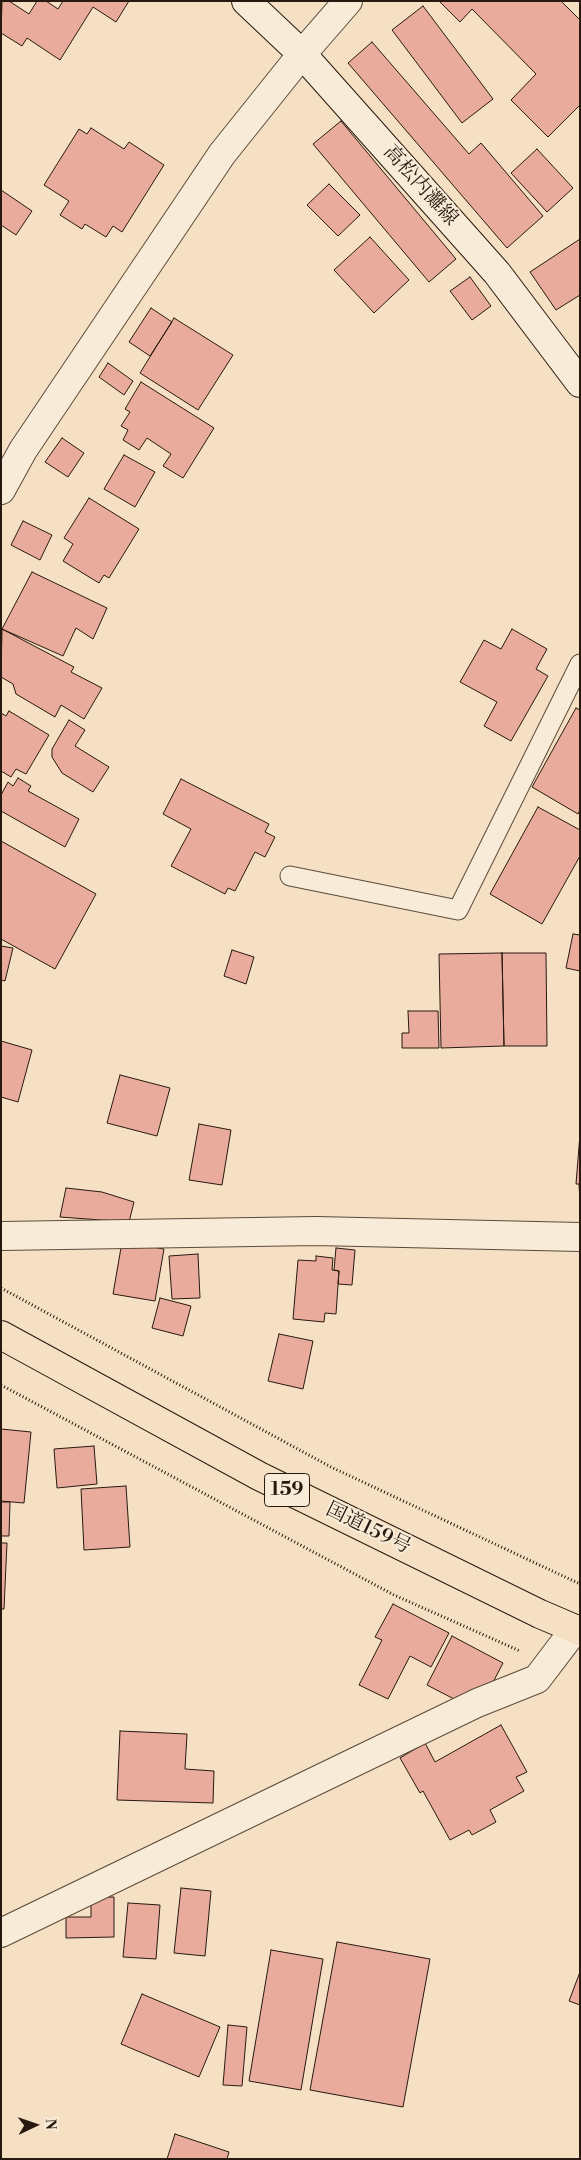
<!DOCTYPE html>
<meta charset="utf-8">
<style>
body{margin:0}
#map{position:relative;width:581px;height:2160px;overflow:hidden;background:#f5e0c3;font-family:"Libre Bodoni",serif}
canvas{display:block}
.frame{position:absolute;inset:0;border:2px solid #28190e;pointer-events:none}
.north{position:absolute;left:10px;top:2100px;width:50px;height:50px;-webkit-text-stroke:4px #f8ebd8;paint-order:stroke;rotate:87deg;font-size:14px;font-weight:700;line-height:20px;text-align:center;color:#28190e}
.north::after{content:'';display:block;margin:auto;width:18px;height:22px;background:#28190e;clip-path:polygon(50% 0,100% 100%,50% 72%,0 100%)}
</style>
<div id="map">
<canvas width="581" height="2160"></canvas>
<div class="frame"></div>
<div class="north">N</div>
</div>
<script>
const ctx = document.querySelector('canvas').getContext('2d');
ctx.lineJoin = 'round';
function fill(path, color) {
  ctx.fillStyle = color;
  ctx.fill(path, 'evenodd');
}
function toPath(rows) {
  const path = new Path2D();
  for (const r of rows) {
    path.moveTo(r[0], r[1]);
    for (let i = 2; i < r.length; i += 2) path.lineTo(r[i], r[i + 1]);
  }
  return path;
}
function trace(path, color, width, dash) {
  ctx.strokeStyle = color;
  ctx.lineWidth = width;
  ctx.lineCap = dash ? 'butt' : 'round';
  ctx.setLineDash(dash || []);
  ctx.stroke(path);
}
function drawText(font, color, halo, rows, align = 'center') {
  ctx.font = font + ' "Libre Bodoni","Noto Serif JP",serif';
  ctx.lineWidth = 4;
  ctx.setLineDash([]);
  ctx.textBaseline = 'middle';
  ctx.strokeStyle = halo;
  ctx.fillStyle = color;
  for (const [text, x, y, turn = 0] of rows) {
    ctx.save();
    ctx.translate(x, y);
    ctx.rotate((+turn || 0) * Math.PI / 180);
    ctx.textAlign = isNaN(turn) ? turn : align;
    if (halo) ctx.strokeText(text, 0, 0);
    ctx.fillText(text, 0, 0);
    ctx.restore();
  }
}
const building = toPath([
 [2,1,9,1,29,14,37,1,46,1,58,9,63,1,129,1,116,22,93,7,60,60,27,38,22,46,1,33,2,1],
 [439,1,561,1,580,20,580,105,548,137,511,100,536,74,472,9,460,22,439,1],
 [423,6,493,99,462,123,392,30,423,6],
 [372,42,469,154,481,143,543,216,507,248,348,63,372,42],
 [341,121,456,259,429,282,313,144,341,121],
 [91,128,124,149,129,142,164,165,122,232,113,226,106,237,85,224,82,229,60,215,69,201,44,185,79,129,87,134,91,128],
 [537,149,573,188,547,212,511,173,537,149],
 [329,184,360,215,338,236,307,205,329,184],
 [1,190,32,211,16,235,1,225,1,190],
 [370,237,409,280,374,313,334,270,370,237],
 [580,239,580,295,556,310,530,272,580,239],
 [470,277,491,306,472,320,450,291,470,277],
 [151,308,172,322,150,356,129,342,151,308],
 [174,318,233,355,198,410,140,373,174,318],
 [108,363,133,381,124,395,99,377,108,363],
 [141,382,214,428,183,478,163,466,171,454,147,438,139,450,123,440,128,430,121,426,130,412,125,409,141,382],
 [62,438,84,453,68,477,45,462,62,438],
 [124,455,155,472,135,507,104,489,124,455],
 [89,498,139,529,109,578,104,575,99,583,63,561,73,544,64,538,89,498],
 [23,521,52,535,40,560,11,545,23,521],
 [32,572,107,608,93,639,76,628,63,656,2,629,32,572],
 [2,629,74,667,71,672,102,688,84,719,61,705,55,717,16,694,13,684,1,677,2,629],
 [512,629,547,649,536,669,548,676,511,741,484,726,497,702,460,682,484,640,501,649,512,629],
 [576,708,580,710,580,810,578,814,532,787,576,708],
 [9,711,49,735,26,774,16,769,11,777,1,771,1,713,6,716,9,711],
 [69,720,85,730,75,746,109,767,93,792,62,773,52,757,52,749,69,720],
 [18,778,31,786,28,791,79,819,65,847,1,811,1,795,8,782,13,786,18,778],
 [181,779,269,824,265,832,275,837,265,857,255,852,235,891,228,888,225,894,171,866,191,829,163,814,181,779],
 [538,807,580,830,580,856,542,924,490,894,538,807],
 [1,841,96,894,55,969,1,939,1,841],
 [573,934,580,935,580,971,566,968,573,934],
 [1,946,13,948,5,981,1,980,1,946],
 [232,950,254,957,246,984,224,976,232,950],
 [502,953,504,1046,441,1048,439,954,502,953],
 [502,953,546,953,547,1046,504,1046,502,953],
 [408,1011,438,1011,439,1048,402,1048,402,1033,409,1033,408,1011],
 [1,1041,32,1050,18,1102,1,1097,1,1041],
 [120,1075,170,1088,157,1136,107,1123,120,1075],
 [199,1124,231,1130,222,1185,189,1180,199,1124],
 [580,1134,580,1203,579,1184,576,1184,580,1134],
 [66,1188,102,1192,134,1202,129,1222,60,1217,66,1188],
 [122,1242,164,1249,155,1301,113,1294,122,1242],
 [336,1248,355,1250,352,1285,338,1284,339,1271,334,1270,336,1248],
 [198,1254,200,1298,172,1299,169,1256,198,1254],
 [316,1256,333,1258,332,1270,339,1271,336,1314,325,1313,324,1322,293,1319,298,1260,316,1261,316,1256],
 [160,1298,191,1306,183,1336,152,1328,160,1298],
 [279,1334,313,1341,303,1389,268,1381,279,1334],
 [1,1429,31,1432,24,1503,1,1501,1,1429],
 [94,1446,97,1484,57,1488,54,1449,94,1446],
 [126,1486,130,1547,84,1550,81,1489,126,1486],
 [1,1502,10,1502,9,1536,1,1536,1,1502],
 [1,1543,7,1543,4,1609,1,1609,1,1543],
 [393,1604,449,1633,431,1667,410,1656,388,1699,359,1685,382,1640,375,1637,393,1604],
 [452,1636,503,1663,490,1688,454,1699,427,1685,452,1636],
 [501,1725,527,1772,516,1777,524,1791,490,1810,496,1822,472,1835,469,1830,450,1840,423,1791,420,1793,400,1758,425,1743,435,1762,501,1725],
 [120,1731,187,1734,185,1769,214,1771,213,1803,117,1800,120,1731],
 [181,1888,211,1891,205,1956,174,1953,181,1888],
 [91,1897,114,1897,114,1937,66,1938,66,1917,91,1917,91,1897],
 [128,1903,160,1905,156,1959,123,1957,128,1903],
 [337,1942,430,1959,403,2107,310,2090,337,1942],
 [271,1950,323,1959,301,2090,249,2081,271,1950],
 [580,1972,580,2005,569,2001,580,1972],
 [142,1994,220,2027,199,2077,121,2044,142,1994],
 [228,2025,247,2027,242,2086,223,2085,228,2025],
 [175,2134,229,2152,227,2159,167,2159,175,2134]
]);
const path = toPath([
 [1,1288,331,1467,580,1584],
 [1,1385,394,1595,520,1651]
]);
const service = toPath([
 [290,876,458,910,580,664]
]);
const minor = toPath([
 [1,490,23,450,222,154,302,54,348,1],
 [1,1236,316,1231,580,1237],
 [1,1933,477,1703,537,1679,575,1629]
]);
const secondary = toPath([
 [246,1,302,54,497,273,580,383]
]);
const trunk = toPath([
 [1,1335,259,1476,540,1614,580,1631]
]);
const shields = [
 [287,1490,45]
];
const shieldNames = [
 ["159",287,1490]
];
const streetNames = [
 ["高松内灘線",420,186,48],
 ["国道159号",368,1529,26]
];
fill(building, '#e9ab9b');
trace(building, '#28190e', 1);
trace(service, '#5b4b3b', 21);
trace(minor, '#5b4b3b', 30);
trace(secondary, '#28190e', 30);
trace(trunk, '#28190e', 30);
trace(path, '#28190e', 3, [1, 2.5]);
trace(service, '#f8ebd8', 19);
trace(minor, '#f8ebd8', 28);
trace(secondary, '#f8ebd8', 28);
trace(trunk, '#f5e0c3', 28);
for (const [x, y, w] of shields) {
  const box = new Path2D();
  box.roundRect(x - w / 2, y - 16.5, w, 33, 4);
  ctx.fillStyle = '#f8ebd8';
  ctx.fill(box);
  trace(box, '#28190e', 1);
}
drawText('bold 19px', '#28190e', null, shieldNames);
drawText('20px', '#28190e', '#f8ebd8', streetNames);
</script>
